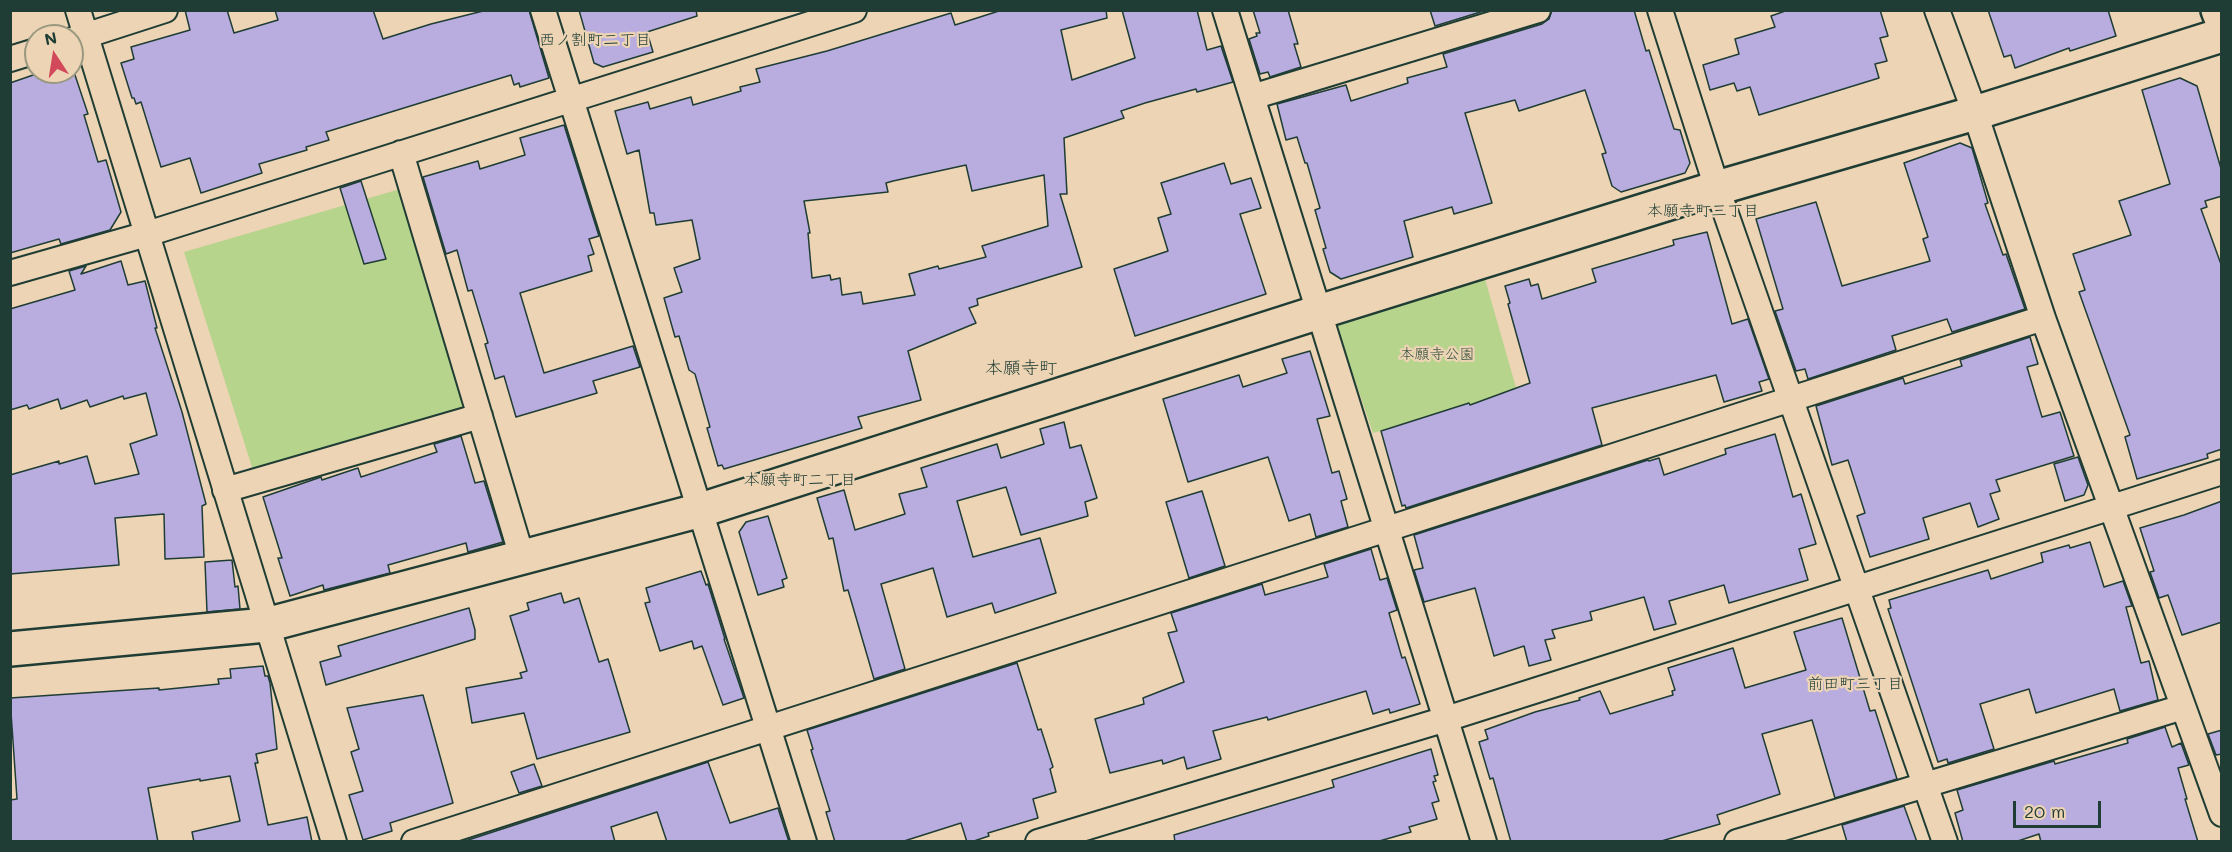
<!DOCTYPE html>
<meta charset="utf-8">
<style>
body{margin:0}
#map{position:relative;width:2232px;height:852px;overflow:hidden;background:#ecd4b4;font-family:Mali,sans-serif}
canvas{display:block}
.frame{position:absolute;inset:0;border:12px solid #1f3d34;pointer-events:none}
.north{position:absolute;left:24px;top:24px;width:60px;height:60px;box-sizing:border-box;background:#ecd4b4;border:2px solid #9a9881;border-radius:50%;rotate:348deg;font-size:16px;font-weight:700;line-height:24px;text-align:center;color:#1f3d34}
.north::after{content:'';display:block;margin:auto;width:21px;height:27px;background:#d1495b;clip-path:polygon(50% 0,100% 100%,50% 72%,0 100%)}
.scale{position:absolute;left:2013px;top:801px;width:88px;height:27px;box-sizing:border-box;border:3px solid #1f3d34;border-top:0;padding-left:8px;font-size:18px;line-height:21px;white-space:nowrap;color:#1f3d34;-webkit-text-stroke:4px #ecd4b4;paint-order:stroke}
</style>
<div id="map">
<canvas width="2232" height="852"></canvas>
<div class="frame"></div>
<div class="north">N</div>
<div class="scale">20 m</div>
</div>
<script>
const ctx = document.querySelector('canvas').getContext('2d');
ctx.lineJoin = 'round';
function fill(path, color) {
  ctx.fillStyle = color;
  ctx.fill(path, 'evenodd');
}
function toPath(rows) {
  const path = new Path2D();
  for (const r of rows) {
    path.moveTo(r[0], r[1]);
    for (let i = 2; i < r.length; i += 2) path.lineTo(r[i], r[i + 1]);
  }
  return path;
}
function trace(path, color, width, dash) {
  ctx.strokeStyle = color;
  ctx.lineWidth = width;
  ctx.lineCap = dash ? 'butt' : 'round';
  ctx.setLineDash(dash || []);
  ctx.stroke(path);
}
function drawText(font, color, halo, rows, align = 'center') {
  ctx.font = font + ' Mali,"Klee One",sans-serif';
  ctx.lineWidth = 4.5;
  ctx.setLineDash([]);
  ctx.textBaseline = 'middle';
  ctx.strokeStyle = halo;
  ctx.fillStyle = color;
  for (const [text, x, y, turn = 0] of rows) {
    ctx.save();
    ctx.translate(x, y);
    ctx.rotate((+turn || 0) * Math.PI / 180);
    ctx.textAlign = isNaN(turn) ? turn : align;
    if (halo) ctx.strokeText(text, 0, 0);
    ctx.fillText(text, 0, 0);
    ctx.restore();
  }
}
const green = toPath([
 [407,187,469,419,258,486,184,252],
 [1485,279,1517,391,1373,433,1336,325]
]);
const building = toPath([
 [185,10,227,10,234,33,278,20,275,10,373,10,383,39,431,24,487,10,529,10,549,78,520,87,519,83,514,85,511,75,326,132,329,140,306,147,307,150,259,164,262,173,201,193,190,158,161,167,141,102,136,104,134,98,132,98,121,63,134,59,131,47,190,30,185,10],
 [579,10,696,10,697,16,647,32,653,52,603,67,594,63,579,10],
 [1002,10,1106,10,1107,18,1061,30,1072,80,1135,58,1122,10,1197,10,1207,50,1221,46,1233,82,1197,92,1196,89,1145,103,1121,111,1124,118,1064,138,1067,194,1060,194,1082,267,977,299,978,305,969,308,976,323,908,351,921,400,858,417,862,428,724,469,722,465,718,466,707,428,710,427,695,374,689,370,679,336,675,337,664,298,682,292,674,268,700,259,692,220,656,225,654,213,650,213,639,150,627,154,615,111,648,102,650,109,691,97,693,105,741,91,740,87,760,82,756,69,827,51,951,13,955,25,1002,10],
 [966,165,972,191,1044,175,1048,226,982,246,986,257,939,269,938,266,909,274,915,295,863,304,861,292,842,295,840,278,831,280,830,275,812,278,808,233,810,233,804,201,888,192,886,183,893,181,966,165],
 [1253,10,1288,10,1298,44,1294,44,1301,67,1270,77,1268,72,1260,74,1249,39,1257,36,1256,33,1260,33,1253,10],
 [1430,10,1487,10,1435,26,1430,10],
 [1552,10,1634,10,1646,51,1649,50,1674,129,1680,130,1690,163,1685,173,1621,192,1612,186,1602,154,1606,153,1585,90,1519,111,1515,100,1465,113,1492,203,1454,214,1452,207,1404,221,1413,257,1341,279,1330,272,1323,249,1326,248,1315,210,1320,208,1307,163,1305,163,1297,137,1286,140,1277,104,1346,85,1351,101,1408,83,1407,78,1447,67,1443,54,1542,24,1549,19,1552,10],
 [1788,10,1880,10,1888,36,1880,38,1887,61,1875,64,1879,78,1759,115,1750,87,1737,91,1734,83,1710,90,1703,65,1739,54,1735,39,1775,27,1771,16,1788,10],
 [1988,10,2108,10,2116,36,2070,51,2069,48,2015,68,2011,55,2004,57,1988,10],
 [42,72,74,72,88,114,84,115,98,162,106,160,121,212,110,230,61,244,59,239,10,253,10,83,42,72],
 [2180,78,2197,86,2222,172,2222,196,2205,201,2207,207,2201,209,2222,267,2222,449,2207,454,2208,458,2137,479,2125,437,2130,435,2079,292,2085,290,2073,254,2131,235,2119,201,2170,184,2142,90,2180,78],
 [564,125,599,236,589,239,594,254,588,256,592,271,520,293,544,373,633,346,640,367,593,381,597,393,516,417,504,376,495,379,485,344,488,343,472,290,468,291,457,250,446,254,423,177,478,161,480,169,525,155,520,138,564,125],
 [1960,143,1972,148,1988,203,1985,204,2003,255,2006,254,2025,309,1952,332,1947,319,1892,336,1896,350,1808,379,1805,369,1796,371,1775,311,1783,309,1756,219,1816,202,1842,286,1930,261,1923,239,1928,237,1904,163,1960,143],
 [1224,163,1231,184,1251,178,1261,208,1240,214,1266,294,1135,336,1114,269,1168,251,1158,218,1171,214,1161,183,1224,163],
 [361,181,386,259,364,264,340,188,361,181],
 [1707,232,1732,324,1748,319,1769,379,1759,382,1762,391,1724,402,1716,375,1592,408,1602,445,1406,508,1405,505,1402,506,1381,431,1469,403,1470,405,1530,383,1508,304,1510,303,1505,286,1529,279,1531,286,1538,284,1542,299,1596,282,1592,269,1674,245,1673,240,1707,232],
 [121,261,128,285,145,281,157,328,155,328,182,412,206,504,202,506,204,557,165,559,164,514,115,518,119,565,10,574,10,475,59,461,59,464,87,456,95,484,139,474,130,444,157,435,146,393,124,399,123,396,90,407,87,400,61,409,58,399,29,409,27,405,10,410,10,309,75,290,69,271,86,266,81,274,121,261],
 [2030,337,2038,364,2027,367,2042,417,2060,412,2074,456,1996,480,2000,491,1990,494,1999,519,1978,527,1970,503,1923,518,1929,539,1870,557,1857,516,1865,513,1848,460,1832,465,1816,406,1903,378,1905,384,1962,366,1960,360,2030,337],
 [1310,351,1330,416,1317,419,1332,473,1339,471,1347,499,1341,501,1348,527,1316,537,1310,514,1289,521,1268,457,1188,482,1163,399,1239,375,1243,387,1287,373,1282,359,1310,351],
 [1064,422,1070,448,1081,445,1097,498,1085,502,1088,516,1021,535,1006,487,957,501,973,557,1040,538,1056,593,995,613,992,603,947,617,933,568,881,584,905,669,874,679,848,590,844,591,833,538,829,539,817,498,844,490,855,530,905,514,899,494,927,487,921,468,997,444,1001,458,1044,444,1040,429,1064,422],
 [1775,434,1793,497,1801,494,1816,544,1799,549,1808,580,1729,603,1724,585,1669,601,1676,624,1654,630,1644,597,1590,612,1592,620,1552,630,1555,638,1545,640,1551,660,1529,666,1524,646,1494,656,1475,588,1424,602,1414,570,1423,568,1414,535,1648,460,1649,461,1659,458,1664,475,1726,454,1725,449,1775,434],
 [461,436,475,483,484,481,503,542,468,552,466,543,388,565,390,573,324,590,323,585,290,596,278,558,282,558,263,497,321,477,322,480,358,468,361,477,437,452,434,444,461,436],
 [2078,457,2088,485,2084,495,2065,501,2054,464,2078,457],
 [1202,491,1225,566,1189,578,1166,502,1202,491],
 [2222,501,2222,622,2182,635,2168,595,2159,598,2150,572,2154,571,2140,528,2184,515,2222,501],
 [768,516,787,578,782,580,784,587,758,595,739,532,746,522,768,516],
 [2090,542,2104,587,2123,581,2132,606,2126,607,2141,663,2149,661,2158,700,2120,711,2114,689,2036,713,2029,689,1980,704,1994,749,1948,763,1947,759,1938,762,1888,609,1891,608,1889,600,1988,570,1991,579,2043,562,2041,553,2069,545,2070,548,2090,542],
 [1371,549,1380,580,1387,578,1397,610,1389,613,1402,658,1405,657,1420,704,1390,713,1389,709,1373,714,1366,691,1268,720,1267,717,1213,731,1221,759,1187,769,1184,757,1163,764,1162,760,1110,773,1095,719,1144,704,1143,698,1184,682,1168,633,1177,631,1171,613,1262,584,1265,595,1328,577,1324,564,1371,549],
 [232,560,235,587,238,586,240,609,207,612,205,562,232,560],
 [701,571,706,585,708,584,725,639,724,639,744,698,723,705,702,646,694,649,692,641,660,651,645,603,650,602,646,588,701,571],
 [561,593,564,603,579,598,599,662,608,659,630,732,537,759,524,713,472,723,466,688,522,678,520,673,527,671,510,616,529,610,527,603,561,593],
 [469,608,475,630,475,639,326,685,320,662,341,656,338,646,469,608],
 [1842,618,1870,711,1875,710,1897,779,1835,798,1812,720,1762,734,1780,794,1717,815,1720,824,1658,842,1511,842,1493,778,1490,779,1479,742,1488,739,1485,730,1535,712,1580,700,1579,698,1600,691,1610,714,1673,695,1672,691,1675,690,1668,668,1733,648,1745,688,1806,670,1794,632,1842,618],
 [1017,663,1038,730,1041,729,1053,767,1050,769,1056,792,1033,799,1038,818,988,833,989,836,971,842,967,842,961,823,901,842,835,842,826,812,830,811,811,750,813,749,807,730,1017,663],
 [263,666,265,676,268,676,270,683,277,749,256,754,258,763,255,763,268,825,307,817,312,842,194,842,192,832,240,821,230,776,200,781,200,779,148,788,158,842,10,842,10,800,17,799,10,698,159,688,159,690,219,684,218,679,231,678,230,669,263,666],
 [423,695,453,803,390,823,392,831,363,840,349,795,363,791,351,752,359,749,347,708,423,695],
 [2165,727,2172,747,2181,743,2189,765,2178,768,2187,799,2185,799,2198,842,2041,842,2039,834,2015,842,1963,842,1955,813,1963,810,1957,790,2054,761,2055,764,2128,743,2127,739,2165,727],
 [2222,730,2222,754,2216,755,2208,734,2222,730],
 [1431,749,1438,775,1434,776,1436,781,1433,782,1439,801,1432,803,1437,819,1409,827,1411,832,1376,842,1175,842,1174,835,1334,787,1332,780,1431,749],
 [708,762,730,823,778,808,789,842,667,842,657,812,611,827,615,842,462,842,708,762],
 [534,764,542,786,519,793,511,772,534,764],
 [1904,806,1917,842,1847,842,1842,825,1904,806]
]);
const street = toPath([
 [78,10,334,842],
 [543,10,804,842],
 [1225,10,1484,842],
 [1660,10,1717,188,1945,842],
 [1937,10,1975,113,2043,318,2222,814],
 [72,40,165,10],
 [10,59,36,51],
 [1252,97,1538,10],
 [401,153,522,557],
 [10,273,147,234,854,10],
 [225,490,480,416],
 [414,842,2043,318],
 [1038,842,1446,719,2222,472],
 [1737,842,2183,707]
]);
const secondary = toPath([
 [10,649,266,625,701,510,1319,312,1717,188,1975,113,2222,35]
]);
const primary = toPath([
 [2218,10,2222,20]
]);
const parkNames = [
 ["本願寺公園",1437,354]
];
const neighbourhoodNames = [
 ["西ノ割町二丁目",595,40],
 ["本願寺町三丁目",1703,211],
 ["本願寺町二丁目",800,480],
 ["前田町三丁目",1855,684]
];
const quarterNames = [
 ["本願寺町",1021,368]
];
fill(green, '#b7d48c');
fill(building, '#b8adde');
trace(building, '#1f3d34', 1.5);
trace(street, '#1f3d34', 28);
trace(secondary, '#1f3d34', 38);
trace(primary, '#1f3d34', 38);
trace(street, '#ecd4b4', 24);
trace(secondary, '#ecd4b4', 33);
trace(primary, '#ecd4b4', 33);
drawText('15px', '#2e4c3d', '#ecd4b4', parkNames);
drawText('16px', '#1f3d34', '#ecd4b4', neighbourhoodNames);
drawText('18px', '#1f3d34', '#ecd4b4', quarterNames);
</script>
